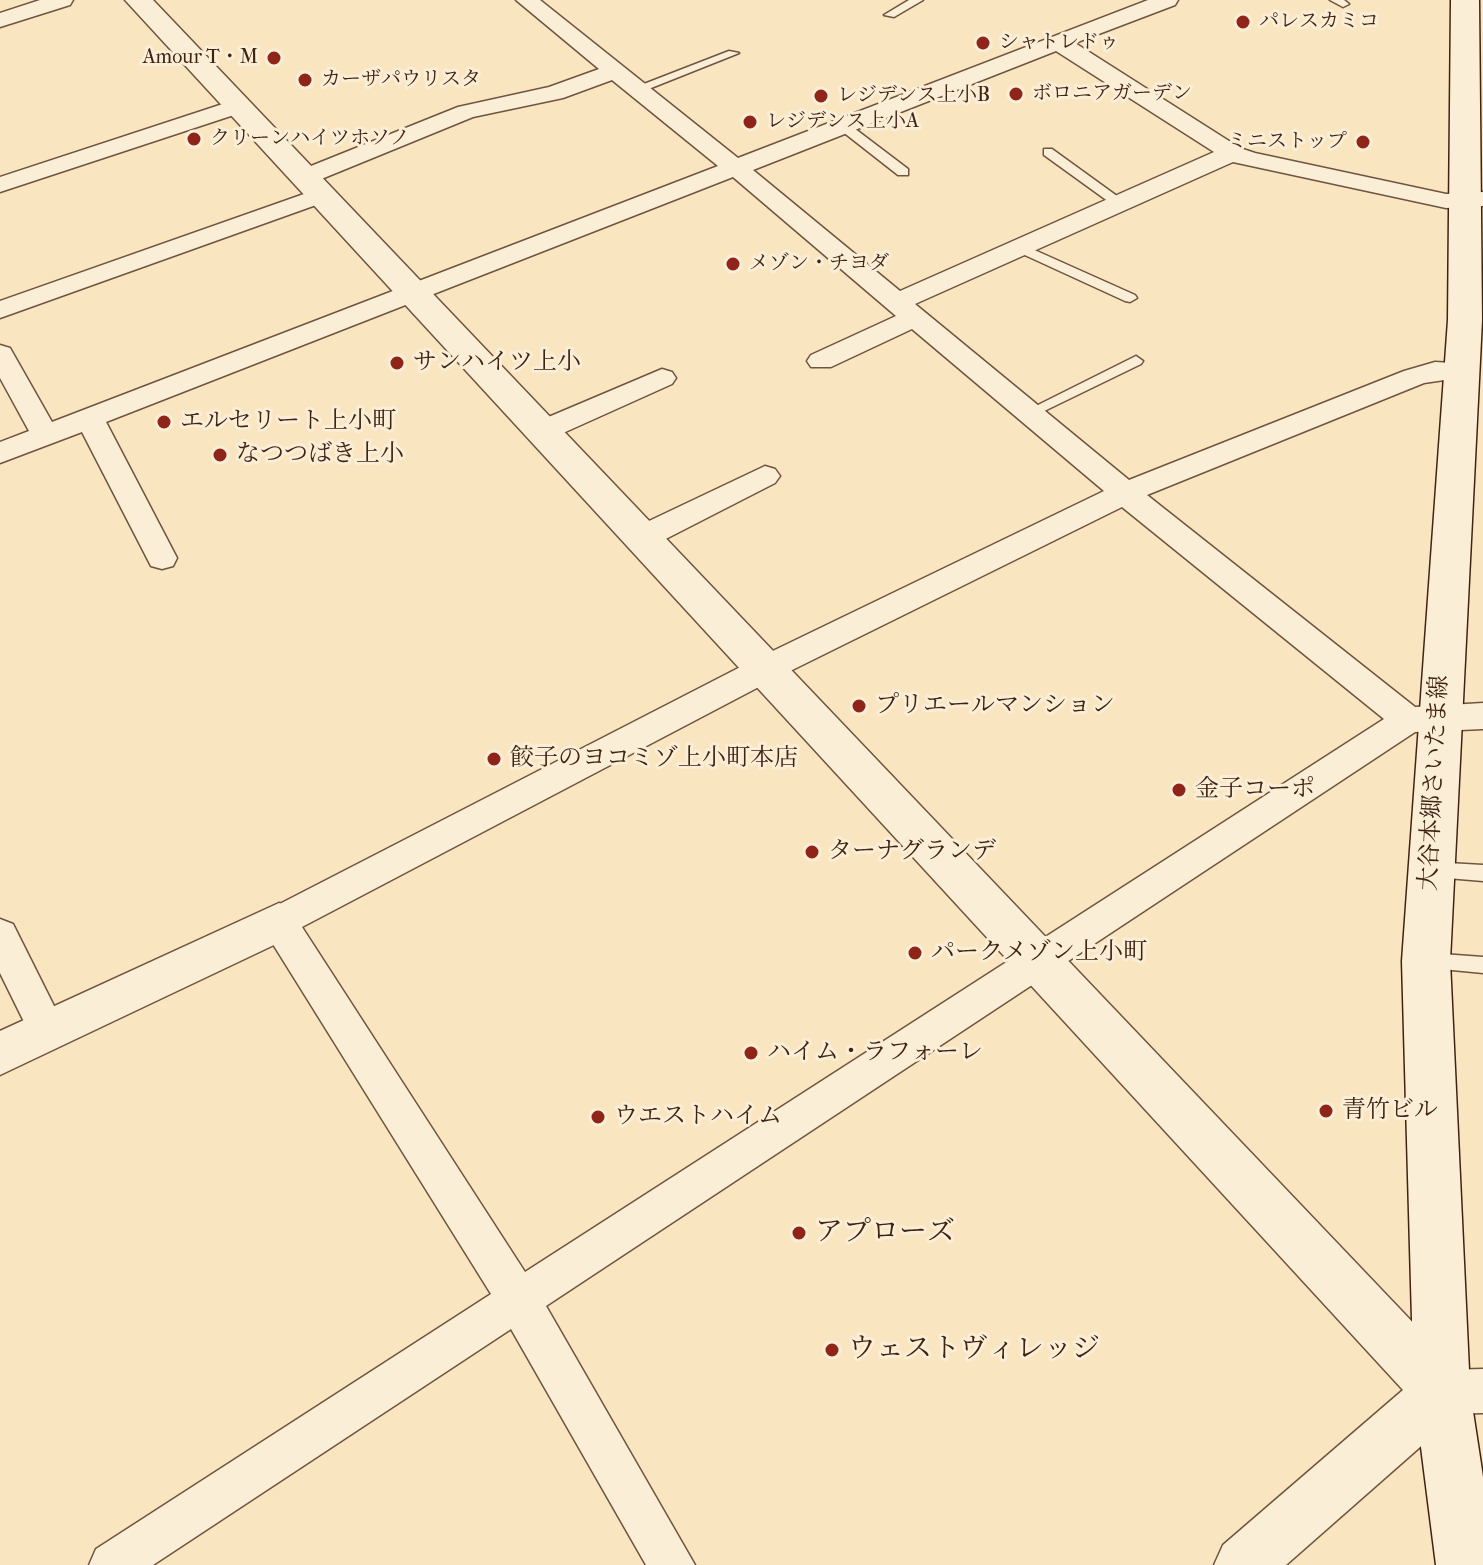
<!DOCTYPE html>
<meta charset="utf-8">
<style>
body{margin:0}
canvas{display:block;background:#f9e5c0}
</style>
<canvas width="1483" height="1565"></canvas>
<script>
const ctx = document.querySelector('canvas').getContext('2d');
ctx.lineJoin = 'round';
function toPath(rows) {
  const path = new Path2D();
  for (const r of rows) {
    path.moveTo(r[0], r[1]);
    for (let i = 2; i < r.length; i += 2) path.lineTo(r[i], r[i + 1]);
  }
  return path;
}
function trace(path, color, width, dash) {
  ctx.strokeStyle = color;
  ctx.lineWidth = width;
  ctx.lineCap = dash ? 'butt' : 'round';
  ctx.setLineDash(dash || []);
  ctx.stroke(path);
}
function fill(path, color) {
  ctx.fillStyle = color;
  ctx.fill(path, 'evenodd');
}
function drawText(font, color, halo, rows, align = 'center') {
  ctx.font = font + ' "IM FELL French Canon","Noto Serif JP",serif';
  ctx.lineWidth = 6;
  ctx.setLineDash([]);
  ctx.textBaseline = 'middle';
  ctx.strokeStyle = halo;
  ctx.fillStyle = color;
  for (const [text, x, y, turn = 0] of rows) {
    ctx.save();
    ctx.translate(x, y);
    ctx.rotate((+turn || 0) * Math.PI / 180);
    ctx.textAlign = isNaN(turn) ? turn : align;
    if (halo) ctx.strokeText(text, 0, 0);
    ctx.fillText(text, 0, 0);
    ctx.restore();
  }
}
const service = toPath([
 [909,0,923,0,894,17,884,15,909,0],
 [1330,0,1344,0,1349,4,1343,7,1330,0],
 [729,51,739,53,641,92,631,89,729,51],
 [838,122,846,122,908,169,908,175,898,175,838,128,838,122],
 [1044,149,1052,149,1128,204,1116,207,1044,155,1044,149],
 [1021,244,1135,295,1137,298,1130,302,1125,301,1016,251,1014,248,1021,244],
 [1136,356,1143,361,1141,364,1036,415,1031,417,1024,412,1136,356],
 [1430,862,1483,865,1483,881,1423,876,1421,870,1423,864,1430,862],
 [1428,953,1483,957,1483,973,1421,967,1418,961,1421,955,1428,953]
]);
const minor = toPath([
 [40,0,73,0,70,5,0,27,0,13,40,0],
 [516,0,540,0,738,158,1148,0,1178,0,1175,5,1075,43,1240,148,1255,153,1446,194,1483,192,1483,206,1446,208,1233,162,915,304,1129,480,1404,371,1435,362,1472,364,1476,370,1472,376,1424,383,1147,495,1415,707,1483,703,1483,729,1415,732,546,1306,695,1565,646,1565,511,1329,153,1565,89,1565,96,1549,491,1294,266,933,261,922,266,911,752,661,1104,491,912,329,831,367,811,367,807,361,811,355,896,316,733,177,106,422,177,558,173,566,162,569,151,566,82,432,0,463,0,442,29,431,0,378,0,345,10,348,52,422,718,166,612,80,563,98,473,117,314,182,296,182,293,177,296,172,458,107,549,87,599,69,516,0],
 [1056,51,1214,152,900,291,753,170,1056,51],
 [1122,507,1384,719,525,1272,302,927,774,679,1122,507],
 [238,99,250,106,246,111,0,192,0,177,238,99],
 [321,188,330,190,333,195,330,200,0,318,0,301,321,188],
 [662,369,672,372,676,378,672,384,552,438,542,440,532,438,528,431,532,424,662,369],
 [765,466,775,469,780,476,775,483,652,546,641,549,630,546,626,538,630,530,765,466],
 [0,919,13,924,67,1032,61,1044,48,1049,35,1044,0,973,0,919],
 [1483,1369,1483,1413,1442,1414,1427,1407,1420,1392,1427,1377,1442,1370,1483,1369]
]);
const tertiary = toPath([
 [125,0,153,0,1461,1373,1469,1392,1461,1411,1286,1565,1214,1565,1223,1545,1403,1390,125,0],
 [279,903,295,909,301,922,295,935,0,1075,0,1031,279,903]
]);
const secondary = toPath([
 [1451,0,1479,0,1482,320,1450,961,1470,1392,1483,1477,1483,1565,1436,1565,1414,1392,1402,961,1448,320,1451,0]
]);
const markers = [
 [1243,22,8,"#8f2418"],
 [983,43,8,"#8f2418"],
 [274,58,8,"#8f2418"],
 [305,80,8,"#8f2418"],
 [1016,94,8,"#8f2418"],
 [821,96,8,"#8f2418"],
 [750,122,8,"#8f2418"],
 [194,139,8,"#8f2418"],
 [1363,142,8,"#8f2418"],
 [733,264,8,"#8f2418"],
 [397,363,8,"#8f2418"],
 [164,422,8,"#8f2418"],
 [220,455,8,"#8f2418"],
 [859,706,8,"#8f2418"],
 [494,759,8,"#8f2418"],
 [1179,790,8,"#8f2418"],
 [812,852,8,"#8f2418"],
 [915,953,8,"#8f2418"],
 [751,1053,8,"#8f2418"],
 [1326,1111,8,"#8f2418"],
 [598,1117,8,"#8f2418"],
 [799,1233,8,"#8f2418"],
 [832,1350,8,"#8f2418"]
];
const farPoinames = [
 ["パレスカミコ",1259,22],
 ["シャトレドゥ",999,43],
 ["Amour T・M",258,58,"right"],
 ["カーザパウリスタ",321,80],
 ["ボロニアガーデン",1032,94],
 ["レジデンス上小B",837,96],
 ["レジデンス上小A",766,122],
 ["クリーンハイツホソノ",210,139],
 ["ミニストップ",1347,142,"right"],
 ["メゾン・チヨダ",749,264]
];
const poiNames = [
 ["サンハイツ上小",413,363],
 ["エルセリート上小町",180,422],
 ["なつつばき上小",236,455],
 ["プリエールマンション",875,706],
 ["餃子のヨコミゾ上小町本店",510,759],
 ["金子コーポ",1195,790],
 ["ターナグランデ",828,852],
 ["パークメゾン上小町",931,953],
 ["ハイム・ラフォーレ",767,1053],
 ["青竹ビル",1342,1111],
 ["ウエストハイム",614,1117]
];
const streetNames = [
 ["大谷本郷さいたま線",1435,783,-87]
];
const nearPoinames = [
 ["アプローズ",815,1233],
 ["ウェストヴィレッジ",848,1350]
];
trace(service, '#6f543f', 3);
trace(minor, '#6f543f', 3);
trace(tertiary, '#6f543f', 3);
trace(secondary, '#412314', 3);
fill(service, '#fbeed6');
fill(minor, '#fbeed6');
fill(tertiary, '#fbeed6');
fill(secondary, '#fbeed6');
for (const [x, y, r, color] of markers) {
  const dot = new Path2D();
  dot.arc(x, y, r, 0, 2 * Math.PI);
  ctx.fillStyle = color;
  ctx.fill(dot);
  trace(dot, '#fbeed6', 3);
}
drawText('20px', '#412314', '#fbeed6', farPoinames, 'left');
drawText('24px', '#412314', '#fbeed6', poiNames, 'left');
drawText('24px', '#412314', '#fbeed6', streetNames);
drawText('28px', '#412314', '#fbeed6', nearPoinames, 'left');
</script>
